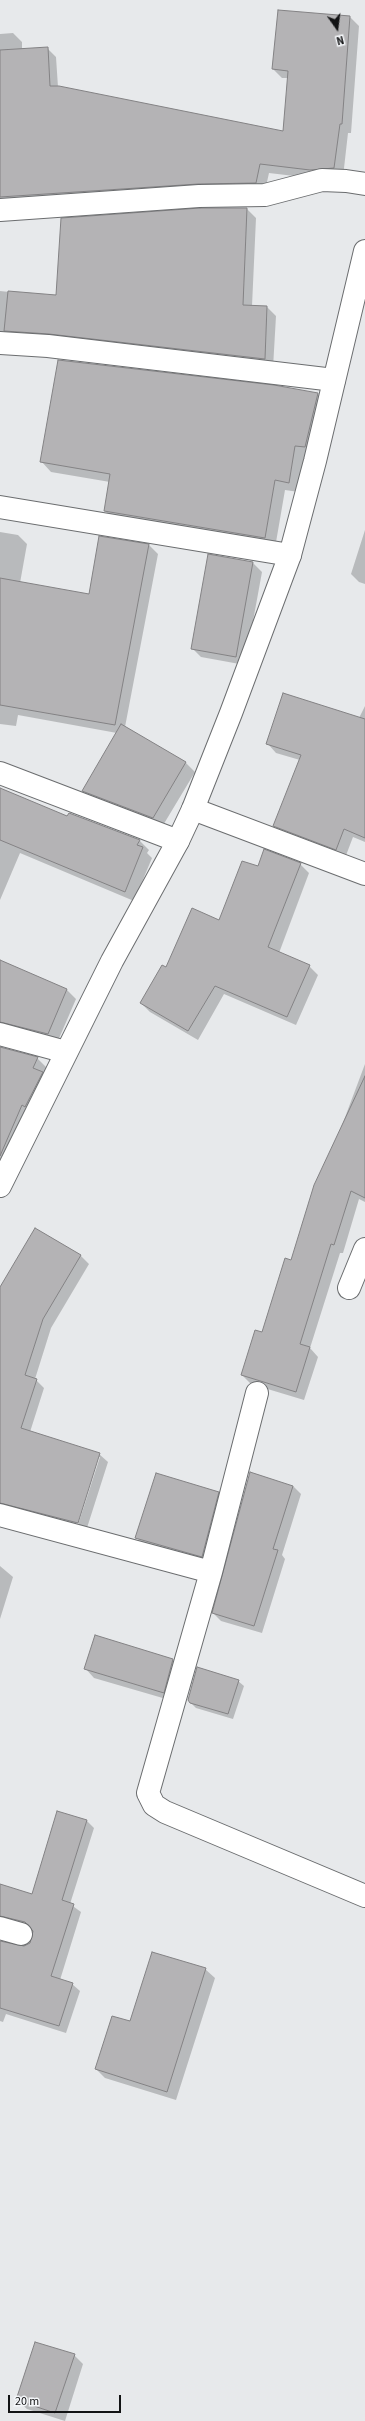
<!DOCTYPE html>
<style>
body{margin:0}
#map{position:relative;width:365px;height:2421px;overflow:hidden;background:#e7e9eb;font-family:"Source Sans 3",sans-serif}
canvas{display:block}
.north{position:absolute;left:317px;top:8px;width:40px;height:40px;-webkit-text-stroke:3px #f4f6f9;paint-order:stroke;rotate:166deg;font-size:11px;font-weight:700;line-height:16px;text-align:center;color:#121314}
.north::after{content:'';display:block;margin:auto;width:14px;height:18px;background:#121314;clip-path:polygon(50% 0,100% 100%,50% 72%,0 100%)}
.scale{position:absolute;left:8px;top:2395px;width:113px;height:18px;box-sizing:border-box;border:2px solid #121314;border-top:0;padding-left:5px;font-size:12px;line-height:14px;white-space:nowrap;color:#121314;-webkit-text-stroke:3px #f4f6f9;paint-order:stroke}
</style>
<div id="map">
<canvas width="365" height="2421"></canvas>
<div class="north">N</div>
<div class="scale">20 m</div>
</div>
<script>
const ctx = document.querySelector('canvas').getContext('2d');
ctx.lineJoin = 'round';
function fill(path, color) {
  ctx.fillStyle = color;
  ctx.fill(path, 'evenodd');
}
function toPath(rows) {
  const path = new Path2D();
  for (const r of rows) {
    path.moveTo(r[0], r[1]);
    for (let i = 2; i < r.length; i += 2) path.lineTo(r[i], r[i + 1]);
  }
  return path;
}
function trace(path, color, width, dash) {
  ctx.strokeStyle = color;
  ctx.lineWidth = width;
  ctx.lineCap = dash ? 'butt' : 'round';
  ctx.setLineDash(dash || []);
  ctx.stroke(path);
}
const shadow = toPath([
 [350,17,359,26,351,133,348,133,343,177,320,179,269,173,265,191,0,208,0,34,13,33,22,42,22,49,47,48,56,57,58,87,284,132,288,78,282,78,273,69],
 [247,209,256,218,252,306,267,307,276,316,273,368,0,346,0,291,57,297],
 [274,386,318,394,328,404,299,492,285,490,275,548,115,521,105,511,110,482,51,472,41,461],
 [365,530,365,584,359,582,351,574],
 [0,532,18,535,27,544,20,583,90,595,149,545,158,554,125,727,186,763,195,772,162,827,92,800,83,791,117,733,18,715,16,726,0,724],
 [209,555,253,563,262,572,245,665,201,657,192,648],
 [365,706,365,842,353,837,345,858,283,834,274,826,300,760,276,753,268,744,359,718],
 [0,789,68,817,140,841,149,850,147,853,152,858,134,901,20,853,0,900],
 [300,864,309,873,279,953,309,966,318,975,296,1025,224,994,198,1040,150,1012,141,1003,166,968,219,921,258,868],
 [0,962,67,990,76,999,57,1043,0,1036],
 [0,1048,37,1058,47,1068,0,1164],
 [365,1064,365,1202,359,1199,343,1253,340,1253,310,1348,318,1357,304,1400,251,1384,242,1375,262,1333,291,1261],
 [80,1255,89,1264,51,1328,35,1379,44,1388,30,1432,99,1454,108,1462,86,1531,0,1515,0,1290],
 [97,1457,100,1457,77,1528,75,1527],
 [293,1486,301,1494,282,1555,285,1559,262,1633,221,1621,213,1613],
 [218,1493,227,1502,211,1565,146,1547,137,1538],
 [0,1566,13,1577,0,1619],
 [173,1660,182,1669,173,1701,94,1678,85,1668],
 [238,1681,244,1686,233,1719,196,1708,190,1702],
 [58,1812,87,1821,94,1828,70,1904,81,1912,60,1980,72,1984,80,1991,66,2033,6,2014,3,2022,0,2021,0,1942,24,1947,34,1938,32,1929,5,1923,0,1925,0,1885,33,1895],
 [205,1969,215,1978,176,2100,105,2078,96,2069,131,2023],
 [74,2355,83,2364,65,2421,27,2409,17,2400]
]);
const building = toPath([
 [278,10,350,16,342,124,340,124,334,168,310,170,260,164,256,183,198,184,0,197,0,50,48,47,50,86,59,86,283,131,288,71,272,69,278,10],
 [200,208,247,208,243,305,267,306,265,359,49,334,4,331,8,291,56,295,61,218,200,208],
 [58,360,274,385,318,393,305,447,295,446,289,483,275,480,265,538,104,511,110,474,40,462,58,360],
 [99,536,149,544,115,725,0,705,0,578,89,594,99,536],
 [208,554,253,562,236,657,191,649,208,554],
 [283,693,365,719,365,838,344,829,336,850,273,826,301,755,266,744,283,693],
 [121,724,186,762,153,818,82,791,121,724],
 [0,788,67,816,69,813,140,840,137,845,143,847,125,892,0,840,0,788],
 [264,849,301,863,268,947,310,965,287,1017,215,986,188,1031,140,1003,162,965,166,967,192,908,219,920,242,861,258,866,264,849],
 [0,960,67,989,48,1034,0,1022,0,960],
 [0,1047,38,1057,33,1068,43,1072,25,1107,22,1105,0,1156,0,1047],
 [365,1076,365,1198,351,1191,334,1245,331,1244,300,1344,310,1347,296,1392,241,1375,255,1330,262,1332,285,1258,291,1260,314,1185,365,1076],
 [35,1228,81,1255,43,1319,25,1375,37,1379,21,1428,100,1453,78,1523,0,1503,0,1287,35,1228],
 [250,1472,293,1486,273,1549,278,1550,254,1626,212,1613,250,1472],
 [156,1473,219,1492,202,1557,135,1538,156,1473],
 [95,1635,173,1659,164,1693,84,1669,95,1635],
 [197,1667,239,1680,228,1714,190,1703,188,1700,197,1667],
 [57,1811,87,1820,62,1900,74,1904,51,1976,73,1983,59,2026,0,2008,0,1941,24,1946,30,1943,33,1931,25,1922,0,1916,0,1884,32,1894,57,1811],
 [152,1952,206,1968,167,2092,95,2069,112,2016,130,2021,152,1952],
 [35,2342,75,2354,55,2413,16,2400,35,2342]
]);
const minor = toPath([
 [0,210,199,196,265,195,322,180,346,181,365,184],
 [0,343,48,346,334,380],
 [0,507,290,555],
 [0,773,178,841],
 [193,809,365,874],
 [0,1034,66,1052],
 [349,1288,365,1249],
 [257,1393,211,1572,148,1793,154,1805,165,1812,365,1896],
 [0,1515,211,1572],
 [0,1928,21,1934]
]);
const tertiary = toPath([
 [0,1186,112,961,178,841,193,809,231,713,290,555,315,461,365,251]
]);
fill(shadow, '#0003');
fill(building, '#b4b3b5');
trace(building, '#838284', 1);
trace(minor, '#6b6d6f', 24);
trace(tertiary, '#6b6d6f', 24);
trace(minor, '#fff', 22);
trace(tertiary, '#fff', 22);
</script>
